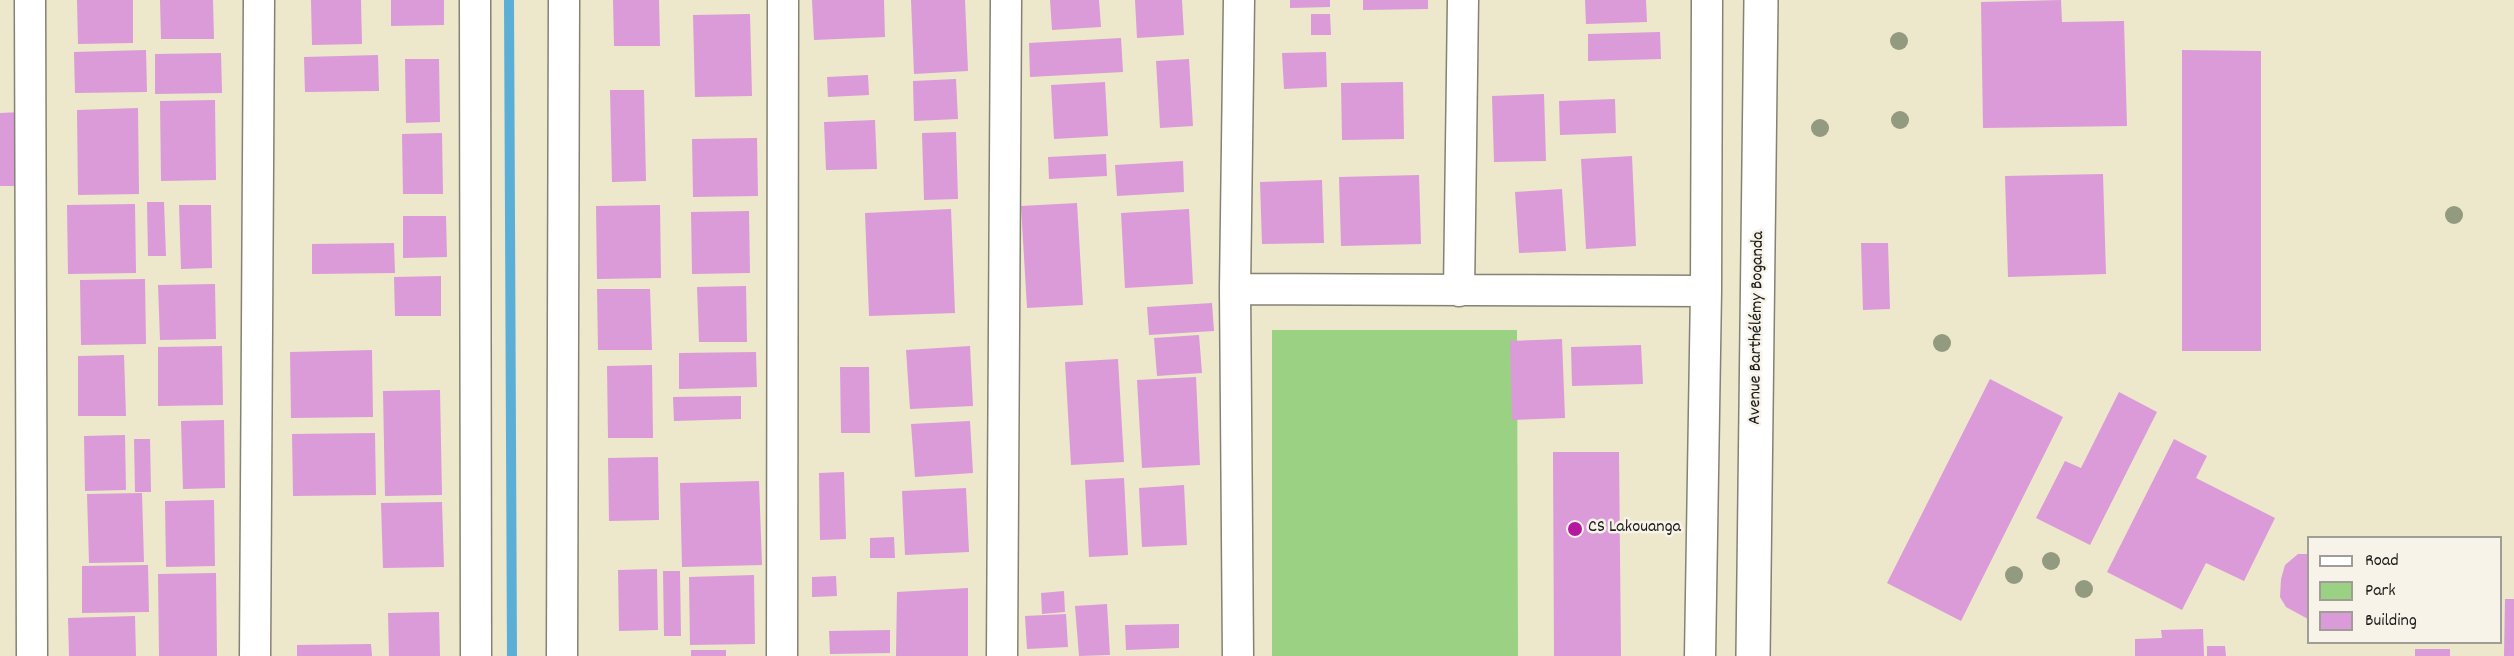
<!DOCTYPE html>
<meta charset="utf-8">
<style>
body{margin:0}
#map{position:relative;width:2514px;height:656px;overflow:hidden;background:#ede7cc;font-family:Dekko,sans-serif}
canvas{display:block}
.legend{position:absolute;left:2307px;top:536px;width:195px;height:108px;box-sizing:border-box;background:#f7f3e8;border:2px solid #9f9d96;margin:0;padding:8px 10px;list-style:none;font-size:18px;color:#1c1c1c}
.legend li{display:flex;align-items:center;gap:12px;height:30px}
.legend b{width:30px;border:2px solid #9f9d96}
</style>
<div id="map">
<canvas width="2514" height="656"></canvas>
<ul class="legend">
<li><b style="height:8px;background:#fff"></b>Road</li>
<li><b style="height:16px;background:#9ad183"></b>Park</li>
<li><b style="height:16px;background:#da9bd8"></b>Building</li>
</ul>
</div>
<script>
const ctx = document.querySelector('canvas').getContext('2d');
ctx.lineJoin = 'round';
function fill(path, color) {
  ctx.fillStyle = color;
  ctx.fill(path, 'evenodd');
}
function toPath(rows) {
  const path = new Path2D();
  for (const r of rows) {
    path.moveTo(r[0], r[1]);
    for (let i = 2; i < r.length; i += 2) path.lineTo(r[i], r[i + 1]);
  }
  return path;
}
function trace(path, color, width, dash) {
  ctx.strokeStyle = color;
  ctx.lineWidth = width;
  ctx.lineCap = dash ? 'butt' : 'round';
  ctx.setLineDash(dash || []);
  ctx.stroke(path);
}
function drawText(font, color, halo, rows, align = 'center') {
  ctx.font = font + ' Dekko,sans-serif';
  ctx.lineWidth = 5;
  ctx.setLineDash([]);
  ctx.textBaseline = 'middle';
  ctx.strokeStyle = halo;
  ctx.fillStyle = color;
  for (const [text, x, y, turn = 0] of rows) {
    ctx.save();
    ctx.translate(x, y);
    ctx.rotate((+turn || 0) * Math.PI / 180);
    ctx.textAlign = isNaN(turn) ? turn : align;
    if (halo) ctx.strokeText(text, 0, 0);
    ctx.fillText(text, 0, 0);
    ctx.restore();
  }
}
const green = toPath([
 [1272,330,1517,330,1518,656,1272,656]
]);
const stream = toPath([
 [509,0,512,656]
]);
const building = toPath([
 [77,0,133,0,133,43,78,44],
 [160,0,213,0,214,39,161,39],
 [311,0,361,0,362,44,312,45],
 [391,0,444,0,444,25,391,26],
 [613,0,659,0,660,46,614,46],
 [812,0,884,0,885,37,814,40],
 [911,0,965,0,968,71,914,74],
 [1050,0,1099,0,1101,27,1052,30],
 [1135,0,1182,0,1184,35,1137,38],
 [1290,0,1330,0,1330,7,1290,8],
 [1363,0,1428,0,1428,9,1363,10],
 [1585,0,1646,0,1647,22,1586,24],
 [2061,0,2062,22,2124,21,2127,126,1983,128,1981,2],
 [750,14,752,96,695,97,693,15],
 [1311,14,1330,14,1331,35,1311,35],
 [1660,32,1661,59,1588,61,1588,34],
 [1121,38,1123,72,1030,77,1029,43],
 [146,50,147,92,75,93,74,52],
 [2182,50,2261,51,2261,351,2182,351],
 [1326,52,1327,87,1284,89,1282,53],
 [221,53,222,93,155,94,155,54],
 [378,55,379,91,305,92,304,57],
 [405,59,439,59,440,122,406,123],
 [1189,59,1193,126,1160,128,1156,61],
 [868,75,869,95,828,97,827,77],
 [956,79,958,119,914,121,913,81],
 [1105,82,1108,136,1054,139,1051,85],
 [1403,82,1404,139,1342,140,1341,83],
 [610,90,644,90,646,181,612,182],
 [1544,94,1546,161,1494,162,1492,96],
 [1615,99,1616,133,1560,135,1559,101],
 [215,100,216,180,161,181,160,101],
 [138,108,139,194,78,195,77,110],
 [22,112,23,186,0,186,0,113],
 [875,120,877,169,826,170,824,122],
 [956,132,958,199,924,200,922,133],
 [442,133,443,194,403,194,402,134],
 [757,138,758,196,693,197,692,139],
 [1106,154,1107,176,1049,179,1048,157],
 [1632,156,1636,246,1586,249,1581,159],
 [1183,161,1184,192,1117,196,1115,165],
 [2103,174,2106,274,2008,277,2005,176],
 [1419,175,1421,244,1341,246,1339,177],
 [1322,180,1324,243,1262,244,1260,182],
 [1562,189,1566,251,1519,253,1515,192],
 [147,202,164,202,166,256,148,256],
 [1077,203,1083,305,1027,308,1021,206],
 [135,204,136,273,68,274,67,205],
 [179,205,211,205,212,268,181,269],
 [660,205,661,278,597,279,596,206],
 [951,209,955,313,869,316,865,213],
 [1189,209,1193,284,1125,288,1121,213],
 [749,211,750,273,692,274,691,212],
 [403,216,446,216,447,257,403,258],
 [394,243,395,273,312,274,312,244],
 [1861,243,1888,243,1890,309,1863,310],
 [441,276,441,316,395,316,394,277],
 [145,279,146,344,81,345,80,280],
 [215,284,216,339,160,340,158,285],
 [746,286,747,342,699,342,697,287],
 [597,289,650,289,652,350,598,350],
 [1212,303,1214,331,1149,335,1147,307],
 [1199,335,1202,373,1157,376,1154,338],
 [1562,339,1565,418,1512,420,1510,341],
 [1641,345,1643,384,1572,386,1571,347],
 [222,346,223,405,158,406,158,347],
 [970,346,973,406,910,409,906,350],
 [372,350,373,417,291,418,290,352],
 [756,352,757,387,679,389,679,353],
 [124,355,126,416,78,416,78,356],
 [1118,359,1124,462,1071,465,1065,362],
 [652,365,653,438,608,438,607,366],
 [840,367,869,367,870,433,841,433],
 [1196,377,1200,465,1142,468,1137,380],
 [1990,379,2063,417,1961,621,1887,583],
 [440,390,442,495,385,496,383,391],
 [2119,392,2157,412,2090,545,2036,518,2065,461,2081,468],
 [741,396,741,419,674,421,673,397],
 [224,420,225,488,183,489,181,421],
 [970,421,973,473,915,477,911,424],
 [375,433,376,495,293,496,292,434],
 [125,435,126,490,85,491,84,436],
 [134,439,150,439,151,492,135,492],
 [2174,439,2207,456,2196,478,2275,518,2244,581,2206,563,2182,610,2107,572],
 [1553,452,1619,452,1621,656,1554,656],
 [658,457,659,520,609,521,608,458],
 [844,472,846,539,820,540,819,473],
 [1124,478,1128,555,1089,557,1085,480],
 [759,481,762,565,682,567,680,483],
 [1184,485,1187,545,1142,547,1139,488],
 [966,488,969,552,905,555,902,491],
 [142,493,144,562,89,563,87,494],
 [214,500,215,566,166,567,165,501],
 [442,502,444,567,383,568,381,503],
 [894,537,895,558,870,558,870,538],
 [2298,554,2308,554,2308,619,2286,607,2280,597,2281,579,2285,565],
 [148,565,149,612,82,613,82,566],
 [657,569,658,630,619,631,618,570],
 [663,571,680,571,681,636,664,636],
 [216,573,217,656,159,656,158,574],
 [754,575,755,644,690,645,689,577],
 [836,576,837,596,812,597,812,577],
 [968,588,968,656,896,656,897,592],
 [1064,591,1065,612,1042,614,1041,593],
 [2505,599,2514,599,2514,656,2504,656],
 [1107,604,1110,655,1079,656,1075,606],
 [439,612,440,656,389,656,388,613],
 [1066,614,1068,647,1027,649,1025,616],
 [135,616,136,656,69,656,68,618],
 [1179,624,1179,648,1126,650,1125,625],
 [2203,629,2204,656,2135,656,2135,639,2162,638,2161,630],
 [890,630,890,653,830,654,829,631],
 [371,644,372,656,297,656,297,645],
 [2207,646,2225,646,2226,656,2207,656],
 [2415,649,2450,649,2450,656,2415,656],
 [691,650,726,650,726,656,691,656]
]);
const street = toPath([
 [30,0,32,656],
 [475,0,476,656],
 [1235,289,1706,291],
 [1459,291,1463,0],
 [255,656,259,0],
 [562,656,564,0],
 [782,656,783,0],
 [1002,656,1006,0],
 [1238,656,1235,289,1239,0],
 [1700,656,1706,291,1707,0]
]);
const primary = toPath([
 [1753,656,1761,0]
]);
const trees = [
 [1899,41],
 [1900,120],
 [1820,128],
 [2454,215],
 [1942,343],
 [2051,561],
 [2014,575],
 [2084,589]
];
const markers = [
 [1575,529,8,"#b5179e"]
];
const streetNames = [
 ["Avenue Barthélémy Boganda",1758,328,-89]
];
const poiNames = [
 ["CS Lakouanga",1588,529]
];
fill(green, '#9ad183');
trace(stream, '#5bafd7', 10);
fill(building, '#da9bd8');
trace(street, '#848274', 33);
trace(primary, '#848274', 36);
trace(street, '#fff', 30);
trace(primary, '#fff', 33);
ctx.fillStyle = '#929a7f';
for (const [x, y] of trees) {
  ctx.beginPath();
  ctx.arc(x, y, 9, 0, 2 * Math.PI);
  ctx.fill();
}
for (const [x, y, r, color] of markers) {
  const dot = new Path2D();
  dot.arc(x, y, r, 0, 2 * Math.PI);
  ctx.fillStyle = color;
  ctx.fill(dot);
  trace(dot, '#f7f3e8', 2);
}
drawText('18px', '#1c1c1c', '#f7f3e8', streetNames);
drawText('18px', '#1c1c1c', '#f7f3e8', poiNames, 'left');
</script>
